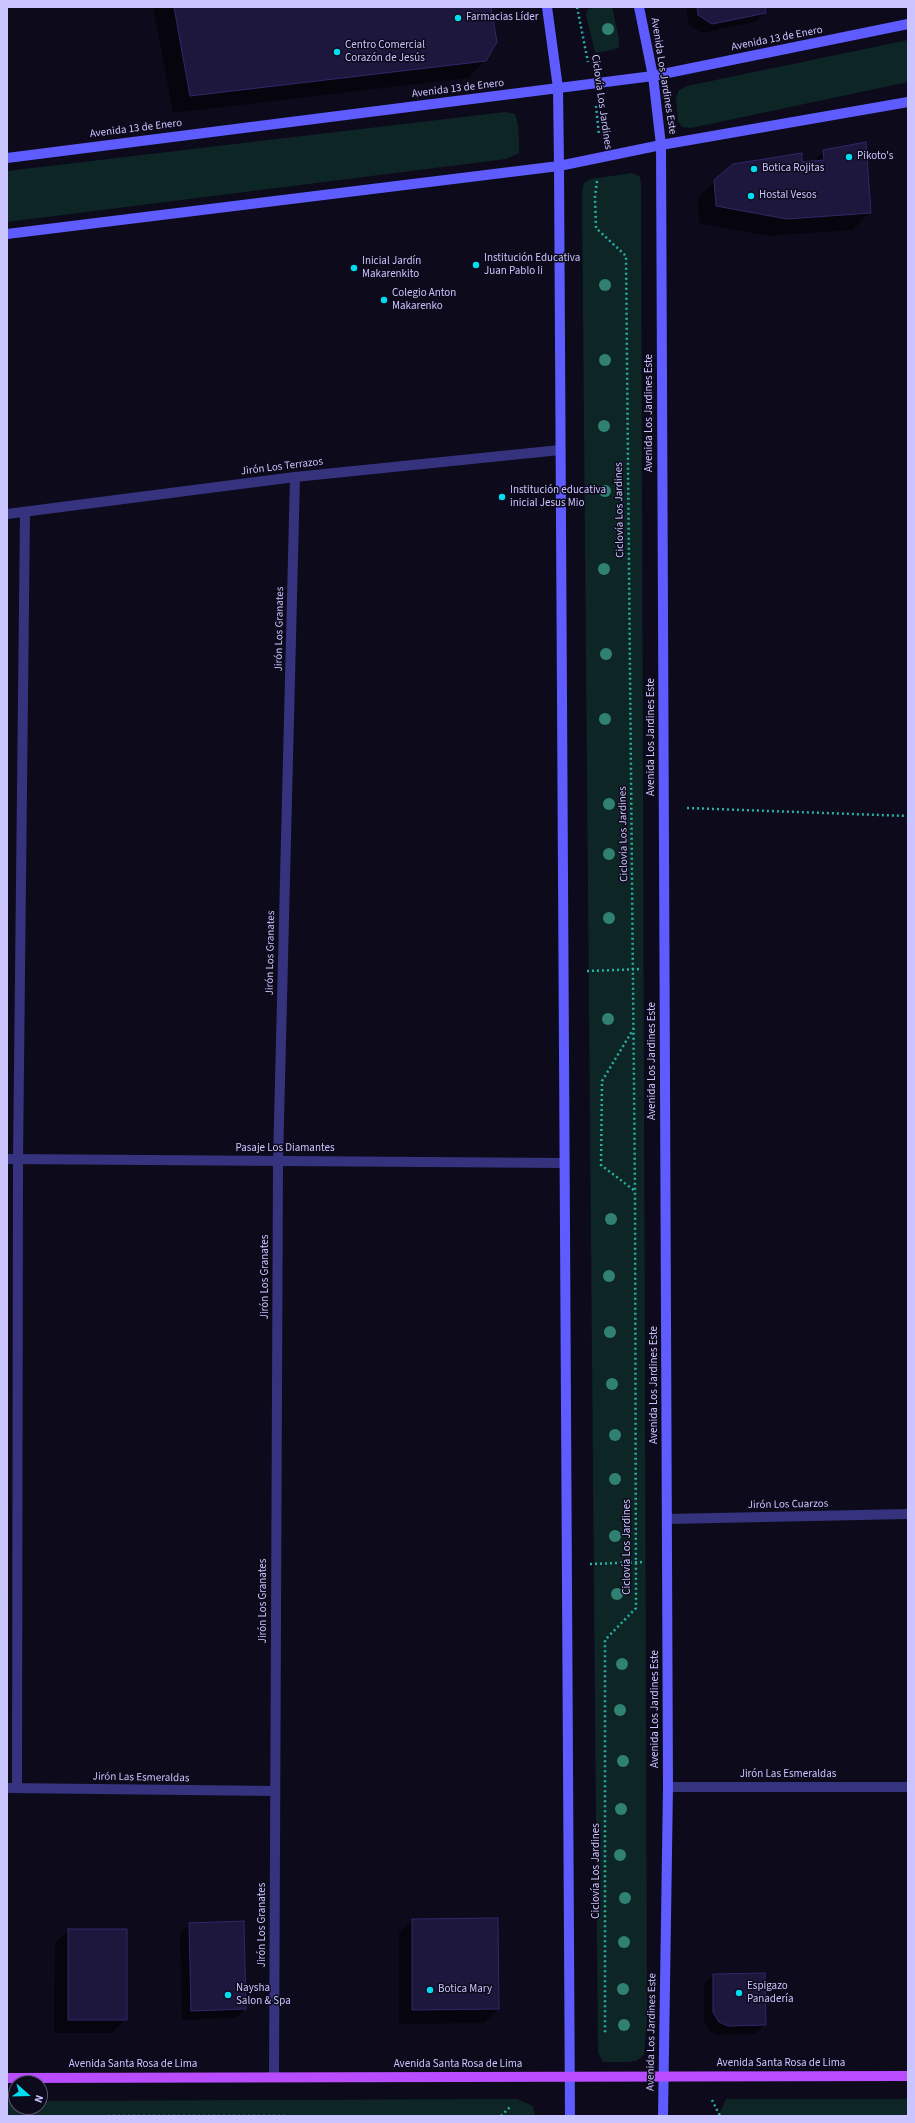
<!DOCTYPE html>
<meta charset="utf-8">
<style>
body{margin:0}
#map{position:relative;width:915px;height:2123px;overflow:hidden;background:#0d0a1c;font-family:"Source Sans 3",sans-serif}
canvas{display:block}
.frame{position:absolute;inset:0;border:8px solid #cbc5ff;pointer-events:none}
.north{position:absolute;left:8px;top:2075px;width:40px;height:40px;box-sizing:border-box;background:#0d0a1c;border:1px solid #595577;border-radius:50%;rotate:110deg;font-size:11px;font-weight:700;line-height:16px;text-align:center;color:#cbc5ff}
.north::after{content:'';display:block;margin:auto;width:14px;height:18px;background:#00dcf0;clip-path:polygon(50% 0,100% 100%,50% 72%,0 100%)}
</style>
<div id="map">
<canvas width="915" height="2123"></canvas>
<div class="frame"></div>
<div class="north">N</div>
</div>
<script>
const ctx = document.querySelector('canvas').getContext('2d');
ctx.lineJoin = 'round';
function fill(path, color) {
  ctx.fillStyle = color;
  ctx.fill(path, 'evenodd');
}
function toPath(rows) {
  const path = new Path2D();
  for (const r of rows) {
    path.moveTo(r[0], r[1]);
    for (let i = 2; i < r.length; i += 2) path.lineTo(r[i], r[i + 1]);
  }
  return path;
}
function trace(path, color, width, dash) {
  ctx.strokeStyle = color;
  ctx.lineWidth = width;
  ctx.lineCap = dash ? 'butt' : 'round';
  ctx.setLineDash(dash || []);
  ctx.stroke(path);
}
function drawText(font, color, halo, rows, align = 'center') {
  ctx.font = font + ' "Source Sans 3",sans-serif';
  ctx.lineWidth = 3;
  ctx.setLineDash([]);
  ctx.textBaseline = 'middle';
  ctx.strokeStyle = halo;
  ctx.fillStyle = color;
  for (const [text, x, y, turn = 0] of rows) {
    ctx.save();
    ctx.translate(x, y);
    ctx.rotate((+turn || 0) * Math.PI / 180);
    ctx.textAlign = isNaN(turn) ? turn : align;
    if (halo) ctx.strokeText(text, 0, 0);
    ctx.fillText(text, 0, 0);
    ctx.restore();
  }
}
const green = toPath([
 [598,7,612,7,619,39,619,47,612,50,595,53,586,15,588,9],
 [908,40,908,82,691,128,682,127,678,121,676,97,679,90,687,86],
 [505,112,515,114,518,125,519,141,519,153,506,159,7,222,7,171],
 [632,173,640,177,641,185,647,2018,644,2055,636,2061,627,2062,603,2062,598,2052,582,191,584,183,591,179],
 [517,2099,533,2106,535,2116,7,2116,7,2101,16,2101,16,2107,40,2107,40,2101],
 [726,2099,908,2099,908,2116,718,2116]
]);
const shadow = toPath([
 [153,7,490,7,485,60,468,78,173,113],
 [686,7,764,7,765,13,755,22,702,33,689,25],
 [824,151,870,212,853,230,769,236,699,223,698,198,715,180,813,162],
 [412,1920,498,2009,484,2023,399,2024,399,1933],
 [243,1922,245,2009,236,2018,182,2020,180,1933,189,1924],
 [69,1930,126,2019,112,2033,54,2033,55,1943],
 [714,1975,765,2025,755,2034,718,2035,709,2031,704,2021,704,1984]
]);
const building = toPath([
 [174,7,491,7,497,42,486,61,190,96,174,7],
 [697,7,765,7,766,13,712,24,698,15,697,7],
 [866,142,871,213,787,219,716,206,714,180,733,164,802,153,802,162,824,160,823,150,866,142],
 [498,1918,499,2009,412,2010,412,1919,498,1918],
 [244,1921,246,2009,191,2011,189,1923,244,1921],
 [68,1929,127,1929,127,2020,68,2020,68,1929],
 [765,1973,766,2025,728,2026,719,2022,713,2012,713,1974,765,1973]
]);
const path = toPath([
 [577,7,588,62],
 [596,106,599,135],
 [597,181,595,197,596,228,626,256,635,1191,636,1608,605,1640,605,2035],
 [687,808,908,816],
 [587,971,642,969],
 [634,1028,602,1081,601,1165,635,1191],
 [590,1564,645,1562],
 [712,2100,720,2116],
 [108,2116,286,2116],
 [501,2116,511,2106]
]);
const pedestrian = toPath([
 [7,1159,564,1163]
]);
const minor = toPath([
 [7,514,295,477,560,450],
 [668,1519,908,1514],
 [668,1787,908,1787],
 [7,1788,275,1791],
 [17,1788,18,1159,25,512],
 [274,2076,278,1161,295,477]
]);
const secondary = toPath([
 [547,7,558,88,559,166,570,2116],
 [639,7,653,76,661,145,668,1787,663,2116],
 [7,158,653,76,908,24],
 [7,234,559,166,661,145,908,102]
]);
const primary = toPath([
 [7,2078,908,2076]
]);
const trees = [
 [608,29],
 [605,285],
 [605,360],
 [604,426],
 [605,491],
 [604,569],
 [606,654],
 [605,719],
 [609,804],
 [609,854],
 [609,918],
 [608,1019],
 [611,1219],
 [609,1276],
 [610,1332],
 [612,1384],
 [615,1435],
 [615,1479],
 [615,1536],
 [617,1594],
 [622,1664],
 [620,1710],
 [623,1761],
 [621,1809],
 [620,1855],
 [625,1898],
 [624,1942],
 [623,1989],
 [624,2025]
];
const markers = [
 [458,18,4,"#00dcf0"],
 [337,52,4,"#00dcf0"],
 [849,157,4,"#00dcf0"],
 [754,169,4,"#00dcf0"],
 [751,196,4,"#00dcf0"],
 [476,265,4,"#00dcf0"],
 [354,268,4,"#00dcf0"],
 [384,300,4,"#00dcf0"],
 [502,497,4,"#00dcf0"],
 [430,1990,4,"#00dcf0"],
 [739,1993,4,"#00dcf0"],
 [228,1995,4,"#00dcf0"]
];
const poiNames = [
 ["Farmacias Líder",466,18],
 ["Centro Comercial",345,46],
 ["Corazón de Jesús",345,59],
 ["Pikoto's",857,157],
 ["Botica Rojitas",762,169],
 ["Hostal Vesos",759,196],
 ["Institución Educativa",484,259],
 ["Juan Pablo Ii",484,272],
 ["Inicial Jardín",362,262],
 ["Makarenkito",362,275],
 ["Colegio Anton",392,294],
 ["Makarenko",392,307],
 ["Institución educativa",510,491],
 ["inicial Jesus Mio",510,504],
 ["Espigazo",747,1987],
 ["Panadería",747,2000],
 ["Naysha",236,1989],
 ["Salon & Spa",236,2002],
 ["Botica Mary",438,1990]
];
const streetNames = [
 ["Avenida 13 de Enero",777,39,-11],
 ["Avenida Los Jardines Este",663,76,81],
 ["Avenida 13 de Enero",458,89,-7],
 ["Ciclovía Los Jardines",601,102,82],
 ["Avenida 13 de Enero",136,129,-7],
 ["Avenida Los Jardines Este",650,413,-90],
 ["Jirón Los Terrazos",282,467,-7],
 ["Ciclovía Los Jardines",620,510,-91],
 ["Jirón Los Granates",280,629,-89],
 ["Avenida Los Jardines Este",652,737,-90],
 ["Ciclovía Los Jardines",624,834,-91],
 ["Jirón Los Granates",271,953,-89],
 ["Avenida Los Jardines Este",653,1061,-90],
 ["Pasaje Los Diamantes",285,1149],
 ["Jirón Los Granates",266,1277,-90],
 ["Avenida Los Jardines Este",655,1385,-90],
 ["Jirón Los Cuarzos",788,1505,-1],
 ["Ciclovía Los Jardines",628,1547,-90],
 ["Jirón Los Granates",264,1601,-90],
 ["Avenida Los Jardines Este",656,1709,-90],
 ["Jirón Las Esmeraldas",788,1775],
 ["Jirón Las Esmeraldas",141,1778,1],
 ["Ciclovía Los Jardines",597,1871,-90],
 ["Jirón Los Granates",263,1925,-90],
 ["Avenida Los Jardines Este",652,2032,-89],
 ["Avenida Santa Rosa de Lima",781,2064],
 ["Avenida Santa Rosa de Lima",133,2065],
 ["Avenida Santa Rosa de Lima",458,2065]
];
fill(green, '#0d2625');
fill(shadow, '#0007');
fill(building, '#1d163d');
trace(building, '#33276a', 1);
trace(path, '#28b0a6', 2.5, [2, 3]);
trace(pedestrian, '#35337d', 10);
trace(minor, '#35337d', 10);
trace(secondary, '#5e5cff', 10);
trace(primary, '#b94cff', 10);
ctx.fillStyle = '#318173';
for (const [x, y] of trees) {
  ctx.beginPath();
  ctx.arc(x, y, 6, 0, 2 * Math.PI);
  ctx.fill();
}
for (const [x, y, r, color] of markers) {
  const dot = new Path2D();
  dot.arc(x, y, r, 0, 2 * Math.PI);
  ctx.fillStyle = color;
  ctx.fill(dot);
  trace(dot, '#0d0a1c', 1.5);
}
drawText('11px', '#cbc5ff', '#0d0a1c', poiNames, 'left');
drawText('11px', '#cbc5ff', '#0d0a1c', streetNames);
</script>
